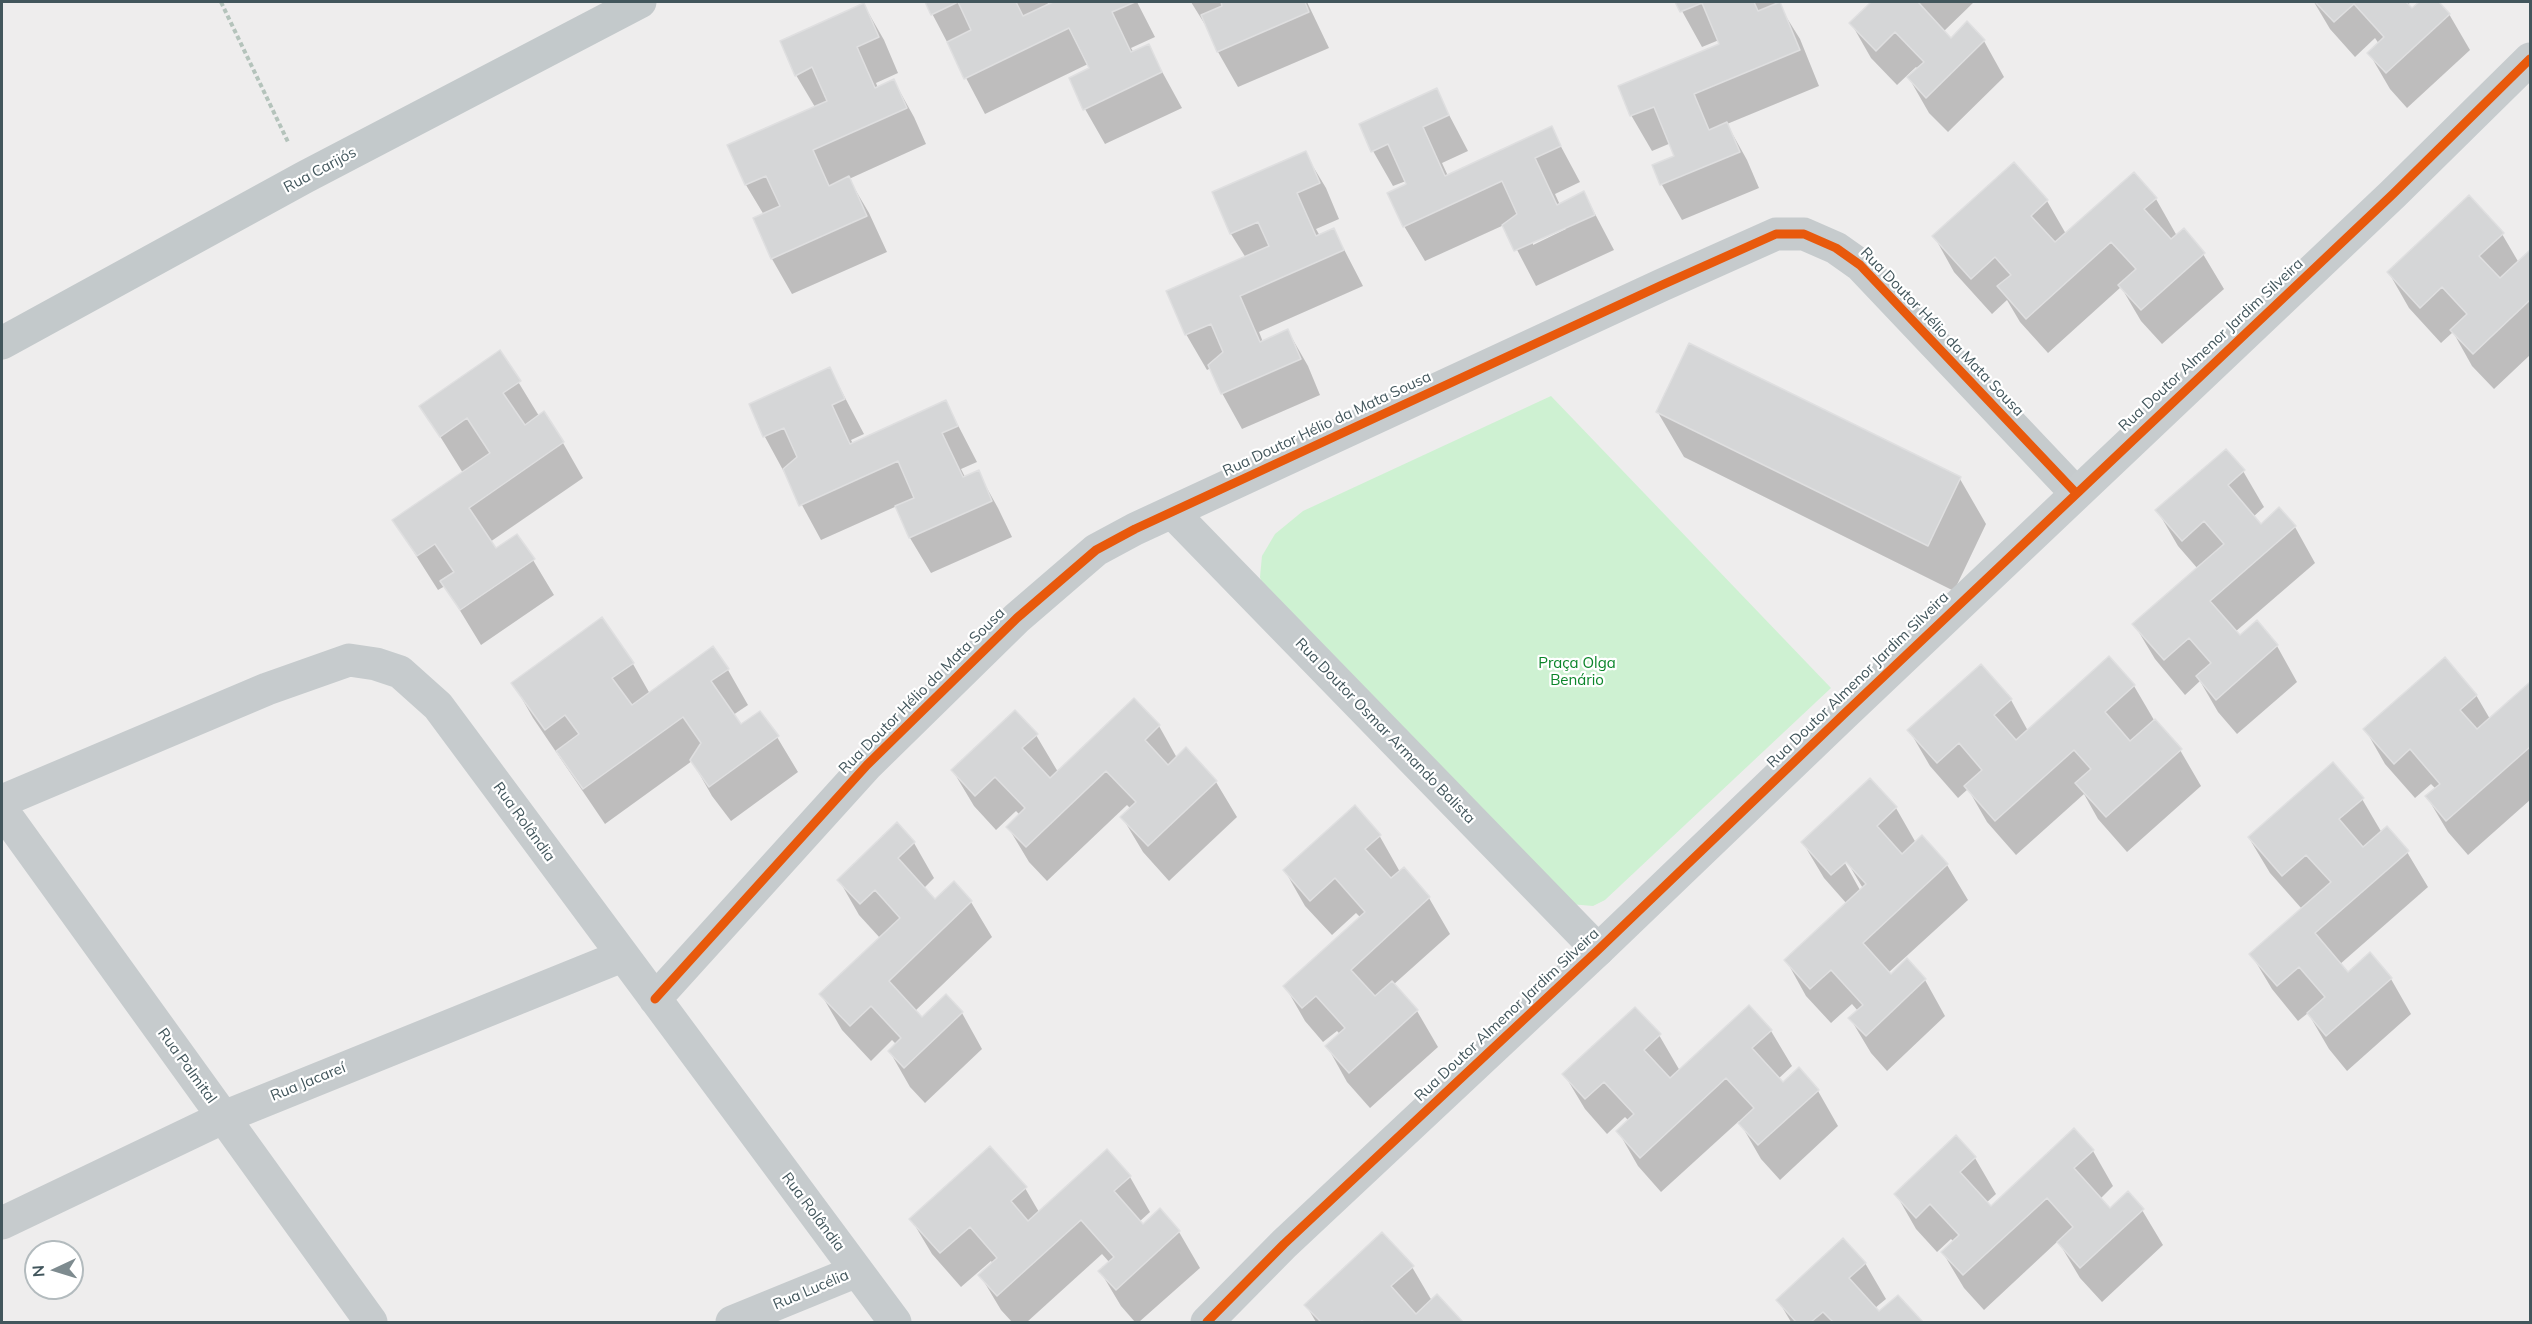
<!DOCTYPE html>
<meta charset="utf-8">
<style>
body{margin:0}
#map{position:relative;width:2532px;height:1324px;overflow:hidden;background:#eeeded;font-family:Mulish,sans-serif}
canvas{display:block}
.frame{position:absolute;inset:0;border:3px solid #42565c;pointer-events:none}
.north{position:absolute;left:24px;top:1240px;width:60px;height:60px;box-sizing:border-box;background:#fff;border:2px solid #b3bbbe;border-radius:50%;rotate:266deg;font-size:16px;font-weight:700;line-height:24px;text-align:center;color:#42565c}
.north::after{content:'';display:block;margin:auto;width:21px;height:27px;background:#7e8b8f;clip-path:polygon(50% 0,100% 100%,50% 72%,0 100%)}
</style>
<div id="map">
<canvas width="2532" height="1324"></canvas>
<div class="frame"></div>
<div class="north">N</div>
</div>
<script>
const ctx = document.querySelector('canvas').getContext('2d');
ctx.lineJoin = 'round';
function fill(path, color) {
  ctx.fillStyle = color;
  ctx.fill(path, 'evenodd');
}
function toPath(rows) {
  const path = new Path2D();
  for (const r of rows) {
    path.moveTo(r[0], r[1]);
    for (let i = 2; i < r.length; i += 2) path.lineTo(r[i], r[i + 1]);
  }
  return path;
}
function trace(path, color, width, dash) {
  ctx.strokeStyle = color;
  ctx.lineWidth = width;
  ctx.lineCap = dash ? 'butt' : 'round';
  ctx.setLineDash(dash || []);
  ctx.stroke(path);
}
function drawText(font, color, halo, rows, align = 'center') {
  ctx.font = font + ' Mulish,sans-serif';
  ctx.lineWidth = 4.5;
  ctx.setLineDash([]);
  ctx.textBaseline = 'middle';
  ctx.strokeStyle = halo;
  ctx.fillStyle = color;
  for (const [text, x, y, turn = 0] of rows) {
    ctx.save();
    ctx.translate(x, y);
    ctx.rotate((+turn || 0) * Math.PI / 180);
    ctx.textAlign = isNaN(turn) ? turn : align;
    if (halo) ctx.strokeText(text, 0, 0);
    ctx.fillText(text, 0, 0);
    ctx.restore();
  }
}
const green = toPath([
 [1551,396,1831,688,1605,900,1593,906,1570,904,1264,593,1260,577,1262,556,1275,534,1303,511]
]);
const shadow = toPath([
 [926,2,1047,2,1049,5,1057,2,1137,2,1155,37,1131,48,1134,53,1148,46,1182,108,1105,144,1085,109,1091,69,1088,64,985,114],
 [1191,2,1307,2,1329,48,1238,87,1218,52,1206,22,1204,23],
 [1677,2,1777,2,1800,39,1819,86,1727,124,1747,160,1759,188,1682,220,1662,185,1654,166,1676,157,1671,143,1652,151,1631,115,1721,45,1719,40,1702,47],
 [1873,2,1974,2,1943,32,1951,40,1967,24,1984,41,2004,77,1948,132,1929,113,1909,78,1918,69,1916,67,1897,85,1871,58,1851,23],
 [2314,2,2411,2,2407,5,2412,10,2422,2,2437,2,2449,14,2470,50,2407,108,2390,89,2369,53,2379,44,2375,38,2355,57,2330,29],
 [864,5,884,40,898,73,876,83,878,88,894,81,914,117,926,144,849,179,869,213,887,252,792,294,772,259,755,219,764,215,746,185,729,146,815,107,796,75],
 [1436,90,1468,151,1442,163,1448,176,1551,128,1580,182,1555,194,1560,205,1584,193,1614,250,1536,286,1504,225,1425,261,1404,226,1408,185,1406,181,1393,186,1373,151],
 [1565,227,1566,229,1533,245,1533,241],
 [1305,153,1326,188,1339,219,1316,229,1320,236,1334,230,1363,286,1259,332,1263,342,1288,331,1308,366,1320,395,1242,429,1222,393,1211,368,1207,370,1186,334,1246,258,1231,234,1214,193],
 [2156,199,2177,236,2203,254,2224,289,2162,344,2141,321,2121,287,2048,353,2020,322,2007,300,1992,314,1954,272,1934,236,2047,201,2066,234],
 [2502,234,2519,263,2530,252,2530,355,2494,389,2472,366,2453,332,2441,343,2409,308,2389,273],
 [500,352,539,416,543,414,563,443,583,478,490,542,496,550,533,560,554,595,481,645,445,586,438,590,394,521,463,473,421,406],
 [830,369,864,434,851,440,853,444,946,402,977,462,961,469,965,477,978,472,998,508,1012,537,931,573,910,538,897,506,821,540,765,437,751,405],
 [1657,411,1960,479,1986,524,1954,591,1684,457],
 [2243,471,2264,507,2253,517,2260,526,2295,527,2315,563,2235,632,2240,637,2257,622,2277,646,2297,682,2237,734,2218,712,2200,681,2185,695,2155,659,2134,624,2198,569,2178,546,2157,510],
 [633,664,650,694,728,670,748,705,733,715,741,726,777,737,798,772,731,821,712,796,692,761,605,824,533,718,513,683],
 [2530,684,2530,800,2468,855,2448,832,2427,797,2436,789,2431,784,2415,798,2385,764,2365,729,2476,695,2490,719],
 [2134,686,2154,720,2180,750,2201,786,2127,852,2098,819,2084,794,2016,855,1987,822,1968,789,1958,798,1930,766,1909,730,2011,700,2028,731],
 [1159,726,1177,758,1216,782,1237,817,1169,881,1143,852,1122,817,1131,809,1127,805,1047,881,1029,862,1008,827,1020,815,1016,811,996,830,974,806,953,771,1036,735,1058,772],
 [1870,780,1896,808,1916,843,1947,865,1968,900,1888,973,1891,976,1907,961,1925,980,1945,1016,1887,1071,1871,1053,1850,1018,1858,1011,1852,1004,1831,1023,1806,996,1786,960,1847,904,1824,878,1803,843],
 [1843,855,1864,890,1860,890,1841,856],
 [2362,799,2382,833,2407,852,2428,887,2339,965,2348,974,2391,979,2411,1014,2347,1071,2329,1049,2308,1013,2298,1021,2272,989,2251,954,2302,909,2270,873,2249,838],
 [1379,835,1400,872,1403,869,1429,898,1450,934,1393,985,1417,1011,1438,1047,1370,1108,1347,1082,1327,1046,1340,1034,1337,1031,1323,1042,1305,1021,1285,986,1360,917,1356,913,1332,935,1305,906,1285,871],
 [914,843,934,878,924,888,935,901,954,883,971,902,992,937,915,1011,922,1019,946,996,962,1013,982,1049,925,1103,910,1087,890,1052,897,1045,892,1040,871,1061,842,1030,821,994,880,938,859,915,839,880],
 [1749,1007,1771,1031,1792,1066,1778,1079,1783,1084,1818,1091,1838,1126,1780,1180,1761,1159,1739,1121,1661,1192,1638,1166,1618,1131,1629,1121,1625,1117,1607,1134,1585,1109,1564,1074,1659,1035,1680,1071],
 [1956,1138,1975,1158,1996,1194,1986,1203,1991,1208,2093,1151,2113,1186,2100,1199,2110,1210,2142,1210,2163,1245,2102,1302,2080,1278,2058,1241,1984,1310,1964,1288,1943,1253,1954,1242,1951,1239,1937,1252,1916,1229,1896,1194],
 [1130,1177,1150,1212,1139,1222,1143,1226,1160,1210,1179,1232,1200,1268,1139,1322,1135,1322,1121,1306,1100,1271,1110,1263,1102,1254,1027,1322,1012,1322,1001,1310,980,1275,993,1264,991,1261,961,1287,932,1254,911,1219,1025,1188,1039,1212],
 [1865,1263,1886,1299,1875,1308,1879,1313,1898,1297,1921,1322,1791,1322,1778,1300],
 [1412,1267,1432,1301,1437,1297,1461,1322,1316,1322,1306,1305]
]);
const building = toPath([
 [925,2,1016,2,1023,16,1053,2,1135,2,1112,12,1131,52,1149,44,1162,72,1083,110,1069,78,1089,68,1069,28,964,79,947,42,971,30,958,2,931,15,925,2],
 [1221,2,1305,2,1309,12,1217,52,1201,15,1222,6,1221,2],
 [1675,2,1754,2,1758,11,1780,2,1800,50,1694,94,1709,130,1727,122,1740,152,1660,185,1652,165,1674,156,1654,107,1630,116,1618,86,1719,44,1702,3,1680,12,1675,2],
 [1871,2,1918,2,1951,38,1967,21,1985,40,1926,98,1907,77,1924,62,1895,32,1876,51,1849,23,1871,2],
 [2315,2,2406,2,2412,8,2419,2,2439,2,2450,14,2386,73,2367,53,2384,37,2354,4,2334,22,2315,2],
 [864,3,879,37,857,47,875,88,894,79,907,108,813,150,829,186,849,176,867,216,771,259,753,218,780,206,766,176,745,185,727,145,827,101,812,67,795,76,780,41,864,3],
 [1437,88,1449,115,1423,127,1445,176,1552,126,1561,146,1535,158,1557,205,1584,191,1595,215,1514,251,1502,225,1517,214,1502,181,1403,227,1387,193,1406,184,1388,144,1371,152,1359,124,1437,88],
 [1306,151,1320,183,1297,193,1316,236,1334,228,1344,250,1240,296,1260,342,1288,329,1301,359,1221,394,1208,365,1223,352,1211,324,1185,335,1166,291,1269,246,1258,222,1230,234,1212,192,1306,151],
 [2014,162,2048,200,2031,216,2055,242,2134,172,2157,198,2144,209,2171,239,2184,228,2205,253,2141,310,2118,285,2136,269,2111,242,2026,319,1997,286,2011,275,1995,257,1971,279,1932,236,2014,162],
 [2469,195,2504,233,2479,256,2500,278,2530,250,2530,300,2473,354,2450,330,2467,314,2442,287,2420,308,2387,272,2469,195],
 [1689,343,1961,477,1928,546,1656,412,1689,343],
 [500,350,521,381,503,393,525,425,544,411,564,442,469,508,496,548,517,534,535,559,460,610,440,581,454,572,435,544,417,556,392,520,490,453,467,418,440,437,419,406,500,350],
 [830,367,845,399,832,405,850,444,946,400,958,426,942,433,963,477,979,470,992,501,909,538,895,506,914,498,898,461,799,506,783,469,797,457,784,428,763,437,749,404,830,367],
 [2226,449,2245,470,2228,485,2261,524,2279,507,2296,526,2210,601,2240,635,2257,620,2278,645,2216,700,2196,676,2211,663,2189,638,2164,660,2132,624,2224,544,2204,521,2182,541,2155,510,2226,449],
 [602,617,634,663,612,678,632,705,713,646,729,669,711,681,741,724,760,711,779,736,709,787,690,760,701,743,683,717,583,789,556,751,579,734,565,715,545,730,511,683,602,617],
 [2109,656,2135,685,2105,712,2130,741,2155,719,2182,749,2106,817,2075,783,2091,769,2074,750,1995,821,1964,786,1982,770,1959,743,1937,763,1907,730,1981,664,2012,699,1994,715,2016,740,2109,656],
 [2445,657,2477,695,2460,710,2477,729,2530,682,2530,747,2446,821,2425,796,2440,784,2410,749,2394,764,2363,729,2445,657],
 [1134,698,1160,725,1145,740,1168,765,1186,747,1217,781,1148,846,1120,817,1136,802,1106,771,1026,847,1006,827,1025,808,995,777,975,796,951,770,1015,710,1038,734,1022,748,1050,778,1134,698],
 [2333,762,2364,798,2339,819,2363,847,2387,826,2409,851,2315,933,2348,972,2370,952,2392,978,2326,1036,2307,1013,2325,997,2299,967,2277,986,2249,954,2331,882,2306,855,2282,876,2248,837,2333,762],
 [1870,778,1897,807,1877,826,1902,854,1922,835,1948,864,1863,943,1891,974,1907,958,1926,979,1866,1036,1848,1018,1863,1005,1831,970,1810,989,1784,960,1866,884,1846,862,1831,875,1801,842,1870,778],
 [1355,805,1381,835,1365,849,1391,878,1404,867,1430,897,1351,970,1375,996,1392,981,1418,1010,1349,1073,1325,1046,1345,1028,1316,996,1302,1008,1283,986,1365,912,1335,878,1310,901,1283,870,1355,805],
 [897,822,915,842,898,858,935,899,954,881,972,901,889,981,922,1017,946,994,963,1012,904,1068,888,1051,901,1038,871,1006,850,1026,819,994,900,918,875,890,860,904,837,880,897,822],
 [1749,1005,1772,1030,1752,1048,1783,1082,1799,1067,1819,1090,1758,1145,1738,1123,1754,1108,1726,1078,1640,1158,1616,1131,1634,1114,1604,1082,1585,1099,1562,1074,1635,1007,1661,1034,1644,1050,1670,1078,1749,1005],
 [2074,1128,2094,1150,2074,1168,2110,1208,2128,1191,2144,1209,2080,1268,2057,1242,2073,1227,2047,1198,1963,1275,1941,1252,1959,1235,1930,1204,1916,1218,1894,1194,1956,1135,1976,1157,1960,1172,1991,1206,2074,1128],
 [990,1146,1027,1187,1011,1201,1028,1221,1107,1149,1131,1176,1114,1191,1143,1224,1160,1208,1180,1231,1116,1290,1098,1271,1114,1257,1081,1220,997,1296,978,1275,997,1258,970,1227,940,1253,909,1219,990,1146],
 [1382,1232,1414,1266,1391,1286,1416,1314,1437,1294,1463,1322,1364,1322,1362,1321,1360,1322,1321,1322,1304,1305,1382,1232],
 [1843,1238,1866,1263,1849,1278,1879,1311,1898,1295,1923,1322,1833,1322,1823,1312,1811,1322,1796,1322,1776,1300,1843,1238]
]);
const path = toPath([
 [221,2,289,144]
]);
const street = toPath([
 [1172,512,1598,950],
 [2,801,267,689,349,660,376,664,400,672,438,706,895,1322],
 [2,810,371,1322],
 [655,999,867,765,1017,618,1096,550,1135,529,1662,285,1776,234,1804,234,1836,248,1860,265,2076,493],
 [2,1223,224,1117,622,956],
 [732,1322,857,1271]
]);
const secondary = toPath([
 [1207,1322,1284,1244,1598,950,1844,714,2393,194,2530,59]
]);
const primary = toPath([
 [2,343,305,177,640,2]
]);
const cycleway = toPath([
 [655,999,867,765,1017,618,1096,550,1135,529,1662,285,1776,234,1804,234,1836,248,1860,265,2076,493],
 [1207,1322,1284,1244,1598,950,1844,714,2393,194,2530,59]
]);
const streetNames = [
 ["Rua Carijós",320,170,-28],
 ["Rua Doutor Hélio da Mata Sousa",1942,332,46],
 ["Rua Doutor Almenor Jardim Silveira",2211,345,-43],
 ["Rua Doutor Hélio da Mata Sousa",1327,424,-25],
 ["Rua Doutor Almenor Jardim Silveira",1858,680,-44],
 ["Rua Doutor Hélio da Mata Sousa",922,691,-45],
 ["Rua Doutor Osmar Armando Balista",1385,731,46],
 ["Rua Rolândia",524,822,54],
 ["Rua Doutor Almenor Jardim Silveira",1507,1015,-43],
 ["Rua Palmital",187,1066,54],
 ["Rua Jacareí",308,1082,-22],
 ["Rua Rolândia",813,1212,53],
 ["Rua Lucélia",811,1290,-23]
];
const parkNames = [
 ["Praça Olga",1577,663],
 ["Benário",1577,680]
];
fill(green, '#cef1d2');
fill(shadow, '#0003');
fill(building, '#d5d6d7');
trace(building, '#dfdfe0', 1.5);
trace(path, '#b4c3bb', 4, [4.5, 3]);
trace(street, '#c6cbcd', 33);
trace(secondary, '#c7ccce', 33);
trace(primary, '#c3c9cb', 33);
trace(cycleway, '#e8590c', 9);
drawText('15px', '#42565c', '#fff', streetNames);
drawText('15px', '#0b852a', '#fff', parkNames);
</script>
